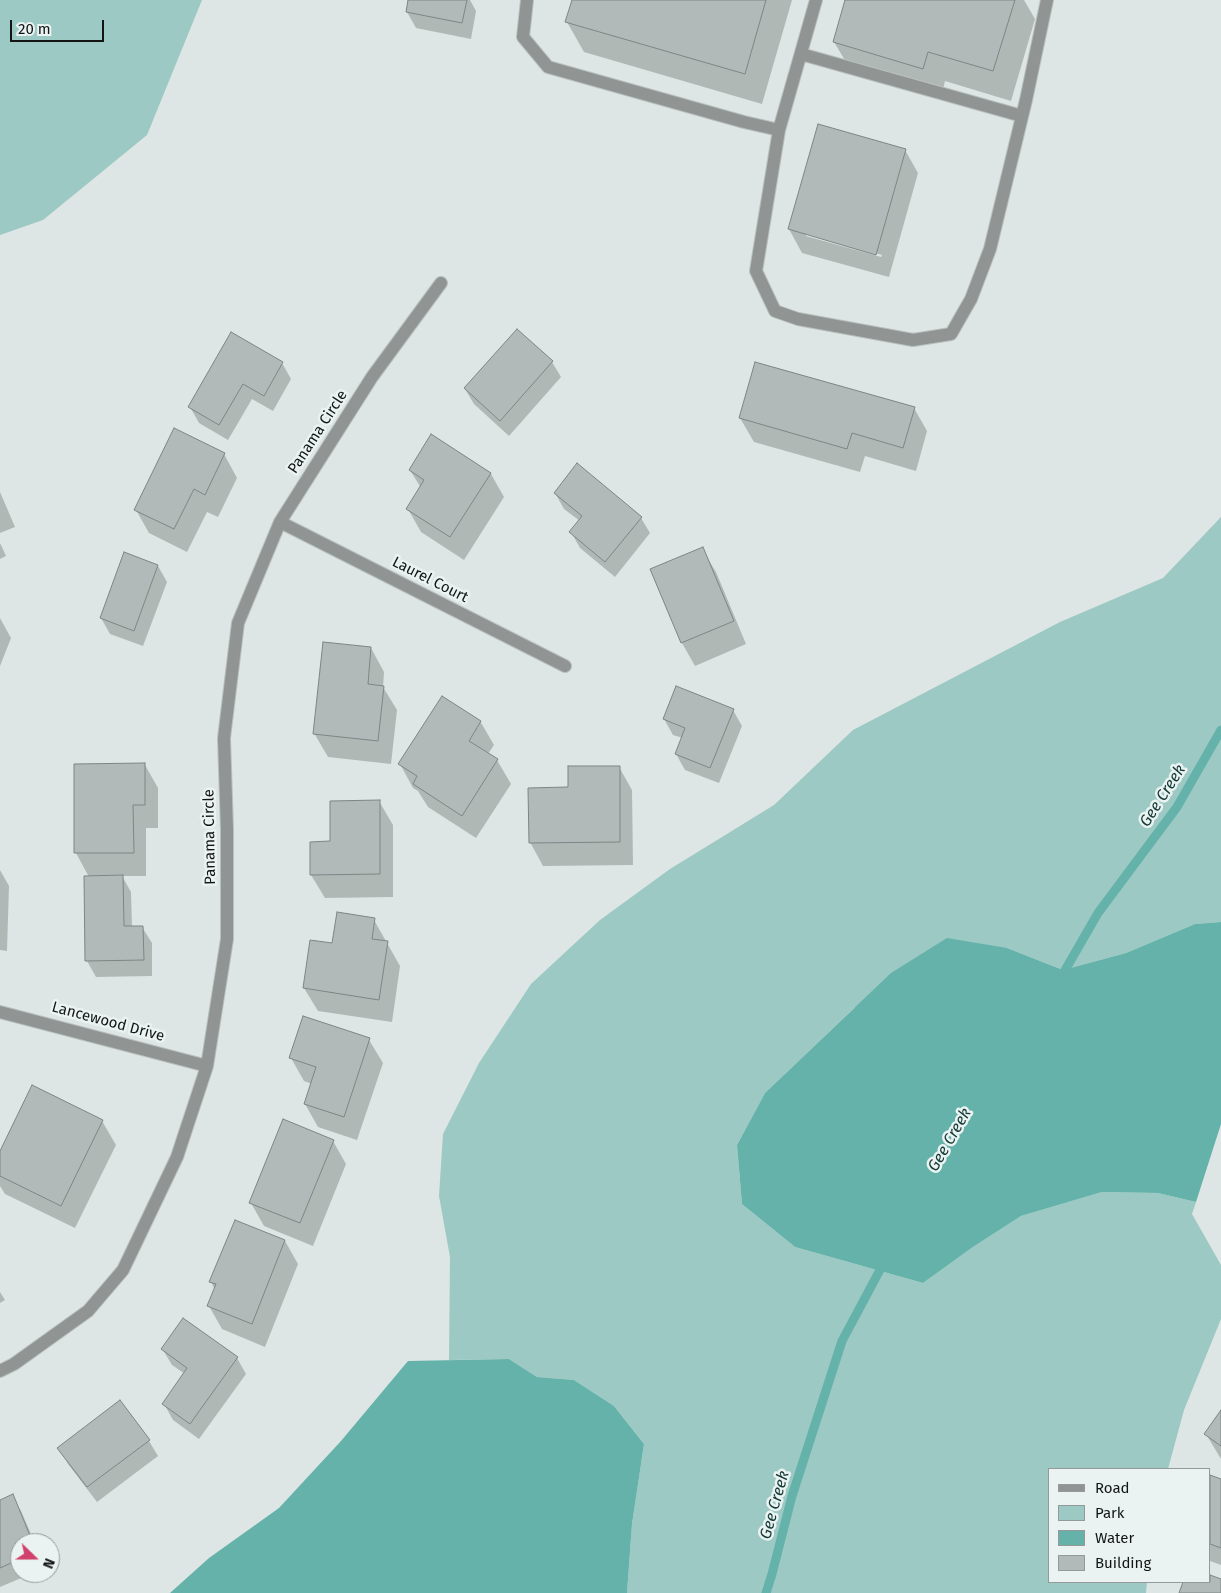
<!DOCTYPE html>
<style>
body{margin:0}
#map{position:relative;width:1221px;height:1593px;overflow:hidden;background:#dde6e4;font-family:"Fira Sans",sans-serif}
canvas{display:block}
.legend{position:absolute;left:1048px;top:1468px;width:162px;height:115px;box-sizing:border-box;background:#eaf3f2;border:1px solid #949a99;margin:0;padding:6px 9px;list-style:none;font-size:15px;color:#121514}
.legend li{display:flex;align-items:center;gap:10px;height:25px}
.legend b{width:25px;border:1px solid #949a99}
.north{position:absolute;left:10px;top:1533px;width:50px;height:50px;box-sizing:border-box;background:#eaf3f2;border:1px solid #949a99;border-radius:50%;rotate:112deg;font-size:14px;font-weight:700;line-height:20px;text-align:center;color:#121514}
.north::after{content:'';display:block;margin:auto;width:18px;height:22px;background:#d0426d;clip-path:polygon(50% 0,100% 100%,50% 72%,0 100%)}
.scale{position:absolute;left:10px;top:20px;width:94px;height:22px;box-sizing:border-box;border:2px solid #121514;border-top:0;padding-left:6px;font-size:15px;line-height:18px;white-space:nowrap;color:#121514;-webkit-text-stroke:4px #eaf3f2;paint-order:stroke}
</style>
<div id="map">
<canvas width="1221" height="1593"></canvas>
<ul class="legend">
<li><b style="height:6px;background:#909493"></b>Road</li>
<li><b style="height:14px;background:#9cc9c3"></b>Park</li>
<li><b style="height:14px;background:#65b2aa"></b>Water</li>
<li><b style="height:14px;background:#b2bab9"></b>Building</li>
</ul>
<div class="north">N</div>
<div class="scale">20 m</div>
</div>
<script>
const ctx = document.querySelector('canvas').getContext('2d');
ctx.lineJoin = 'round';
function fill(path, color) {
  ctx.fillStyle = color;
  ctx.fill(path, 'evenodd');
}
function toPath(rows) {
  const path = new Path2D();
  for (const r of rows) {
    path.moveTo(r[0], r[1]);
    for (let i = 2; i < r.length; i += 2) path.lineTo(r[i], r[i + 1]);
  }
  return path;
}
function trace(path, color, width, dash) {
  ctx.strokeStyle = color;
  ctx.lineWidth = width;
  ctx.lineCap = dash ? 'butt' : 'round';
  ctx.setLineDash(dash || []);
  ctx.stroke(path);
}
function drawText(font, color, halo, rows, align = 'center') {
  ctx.font = font + ' "Fira Sans",sans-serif';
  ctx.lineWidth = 5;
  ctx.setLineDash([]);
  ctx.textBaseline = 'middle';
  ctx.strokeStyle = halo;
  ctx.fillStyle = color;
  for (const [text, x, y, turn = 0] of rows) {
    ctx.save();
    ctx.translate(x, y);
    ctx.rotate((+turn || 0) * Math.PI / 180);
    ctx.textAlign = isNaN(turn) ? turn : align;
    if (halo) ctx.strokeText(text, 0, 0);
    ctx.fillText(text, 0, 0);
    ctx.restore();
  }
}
const green = toPath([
 [0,0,202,0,147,135,43,220,0,235],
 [1221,517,1221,922,1195,924,1126,953,1063,970,1007,948,854,1008,765,1093,737,1145,742,1204,795,1247,923,1283,973,1247,1021,1216,1102,1192,1158,1193,1196,1202,1192,1214,1221,1265,1221,1319,1184,1410,1168,1469,1050,1469,1050,1582,1147,1582,1146,1593,627,1593,632,1524,644,1444,614,1406,574,1380,537,1377,509,1359,449,1360,450,1257,439,1196,443,1134,479,1063,531,984,600,920,670,869,774,805,853,730,1060,622,1163,578]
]);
const water = toPath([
 [1221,922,1221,1124,1196,1202,1158,1193,1102,1192,1021,1216,973,1247,923,1283,795,1247,742,1204,737,1145,765,1093,891,973,947,938,1007,948,1063,970,1126,953,1195,924],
 [509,1359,537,1377,574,1380,614,1406,644,1444,632,1524,627,1593,170,1593,209,1558,279,1508,341,1441,408,1361]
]);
const shadow = toPath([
 [409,0,470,0,476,11,471,39,416,28,407,12],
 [573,0,792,0,762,104,584,52,567,22],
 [847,0,1024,0,1035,19,1011,101,945,81,941,99,852,72,834,42],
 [905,150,918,173,889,277,802,253,789,229],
 [806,233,882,255,881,257,806,236],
 [552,362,561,377,509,436,474,404,465,389],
 [282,363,291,379,273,411,252,399,228,440,199,423,190,407],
 [914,408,927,431,916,471,865,456,860,472,754,442,740,418],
 [432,436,491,474,504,497,464,560,421,532,408,509,421,488,410,470],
 [224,454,237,478,218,517,207,512,187,552,149,533,136,510],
 [0,492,15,527,0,533],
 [555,493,641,518,650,533,615,577,580,548,571,532,580,521,564,509],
 [0,543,6,556,0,559],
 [702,549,716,572,746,644,695,666,682,643,651,570],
 [158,566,167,582,143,646,110,634,101,618],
 [0,618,11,638,0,666],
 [371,648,384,672,383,687,397,710,391,764,328,757,314,733],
 [733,710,742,726,719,783,685,770,676,754,683,738,673,735,664,719],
 [480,721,494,745,488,754,497,760,511,784,476,838,428,807,418,791,413,788,400,764],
 [75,765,145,765,158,788,158,828,146,828,146,876,122,876,131,892,132,927,142,927,152,943,152,976,96,977,87,961,89,877,76,853],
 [619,767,632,790,633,865,543,866,530,842,569,789],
 [379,801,393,825,393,897,325,898,311,875,332,842],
 [0,870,9,886,7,951,0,950],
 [374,920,400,966,392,1022,318,1011,304,988,333,944],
 [369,1040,383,1063,357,1140,318,1127,305,1104,312,1084,304,1081,291,1058],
 [102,1121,116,1145,75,1228,5,1194,0,1186,0,1154],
 [333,1141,346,1164,313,1246,264,1226,251,1203],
 [285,1241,298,1264,265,1347,222,1329,209,1306,215,1290,211,1282],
 [0,1292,5,1300,0,1303],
 [163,1350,237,1358,246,1374,199,1439,173,1420,164,1404,185,1374,172,1365],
 [1221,1412,1221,1459,1206,1434],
 [149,1441,158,1456,97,1502,68,1464,59,1448],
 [1210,1476,1221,1481,1221,1565,1210,1561],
 [12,1496,21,1511,35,1543,20,1543,20,1573,33,1573,0,1587,0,1501]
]);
const stream = toPath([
 [1060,979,1098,913,1177,807,1221,730],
 [766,1593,772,1574,792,1496,842,1341,881,1268,885,1262]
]);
const building = toPath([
 [408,0,467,0,462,23,406,12,408,0],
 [572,0,766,0,745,74,565,22,572,0],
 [845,0,1015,0,993,71,928,52,923,69,833,42,845,0],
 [818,124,906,149,876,255,788,229,818,124],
 [517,329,553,361,500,421,464,388,517,329],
 [231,332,283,362,264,396,243,384,219,425,188,407,231,332],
 [755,362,915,407,903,448,852,433,847,449,739,418,755,362],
 [174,428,225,453,205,495,194,489,174,529,134,510,174,428],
 [431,434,491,473,450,537,406,509,424,480,409,470,431,434],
 [577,463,642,517,605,562,569,532,582,516,554,493,577,463],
 [703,547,734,621,681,643,650,569,703,547],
 [124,552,158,565,134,631,100,618,124,552],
 [323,642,371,647,368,684,384,686,378,741,313,734,323,642],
 [676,686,734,709,710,768,675,754,685,728,663,719,676,686],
 [442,696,481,721,469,741,498,759,462,816,413,784,417,776,398,764,442,696],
 [145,763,145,805,133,805,134,853,74,853,74,764,145,763],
 [568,766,620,766,620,842,529,843,528,788,568,787,568,766],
 [380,800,380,874,310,875,310,842,330,841,330,801,380,800],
 [123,875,124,926,143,926,144,960,85,961,84,876,123,875],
 [337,912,375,918,372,939,388,941,379,1000,303,988,310,940,332,943,337,912],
 [303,1016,370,1038,344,1117,304,1104,316,1067,289,1058,303,1016],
 [32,1085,103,1120,61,1206,0,1176,0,1151,32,1085],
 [283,1119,334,1140,300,1223,249,1203,283,1119],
 [235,1220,285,1240,252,1324,207,1306,216,1284,209,1282,235,1220],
 [183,1318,238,1357,190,1424,162,1404,187,1368,161,1349,183,1318],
 [120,1400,150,1440,87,1487,57,1448,120,1400],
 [1221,1410,1221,1446,1204,1434,1221,1410],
 [1210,1475,1221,1479,1221,1548,1210,1544,1210,1475],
 [13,1494,33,1543,20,1543,20,1559,0,1568,0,1500,13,1494],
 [1210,1575,1221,1579,1221,1593,1179,1593,1183,1582,1210,1582,1210,1575]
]);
const lane = toPath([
 [527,0,523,37,548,67,744,122,779,130,756,271,775,311,798,319,913,340,951,334,971,299,990,249,1026,100,1047,0],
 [801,54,1022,116],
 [779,130,816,0]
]);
const street = toPath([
 [280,522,565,666],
 [0,1012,207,1066],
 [0,1371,14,1364,88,1311,123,1270,177,1157,207,1066,227,939,227,830,224,738,238,623,280,522,372,377,441,283]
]);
const streetNames = [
 ["Panama Circle",318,432,-57],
 ["Laurel Court",430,580,27],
 ["Panama Circle",210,837,-91],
 ["Lancewood Drive",108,1022,15]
];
const waterNames = [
 ["Gee Creek",1163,796,-57],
 ["Gee Creek",950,1140,-60],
 ["Gee Creek",775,1505,-74]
];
fill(green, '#9cc9c3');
fill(water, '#65b2aa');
fill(shadow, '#0003');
trace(stream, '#65b2aa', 9);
fill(building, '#b2bab9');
trace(building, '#7d8584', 1);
trace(lane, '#b8c0bf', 14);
trace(street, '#b8c0bf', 14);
trace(lane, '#909493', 12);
trace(street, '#909493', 12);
drawText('15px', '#121514', '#eaf3f2', streetNames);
drawText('italic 16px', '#143a36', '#eaf3f2', waterNames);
</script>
